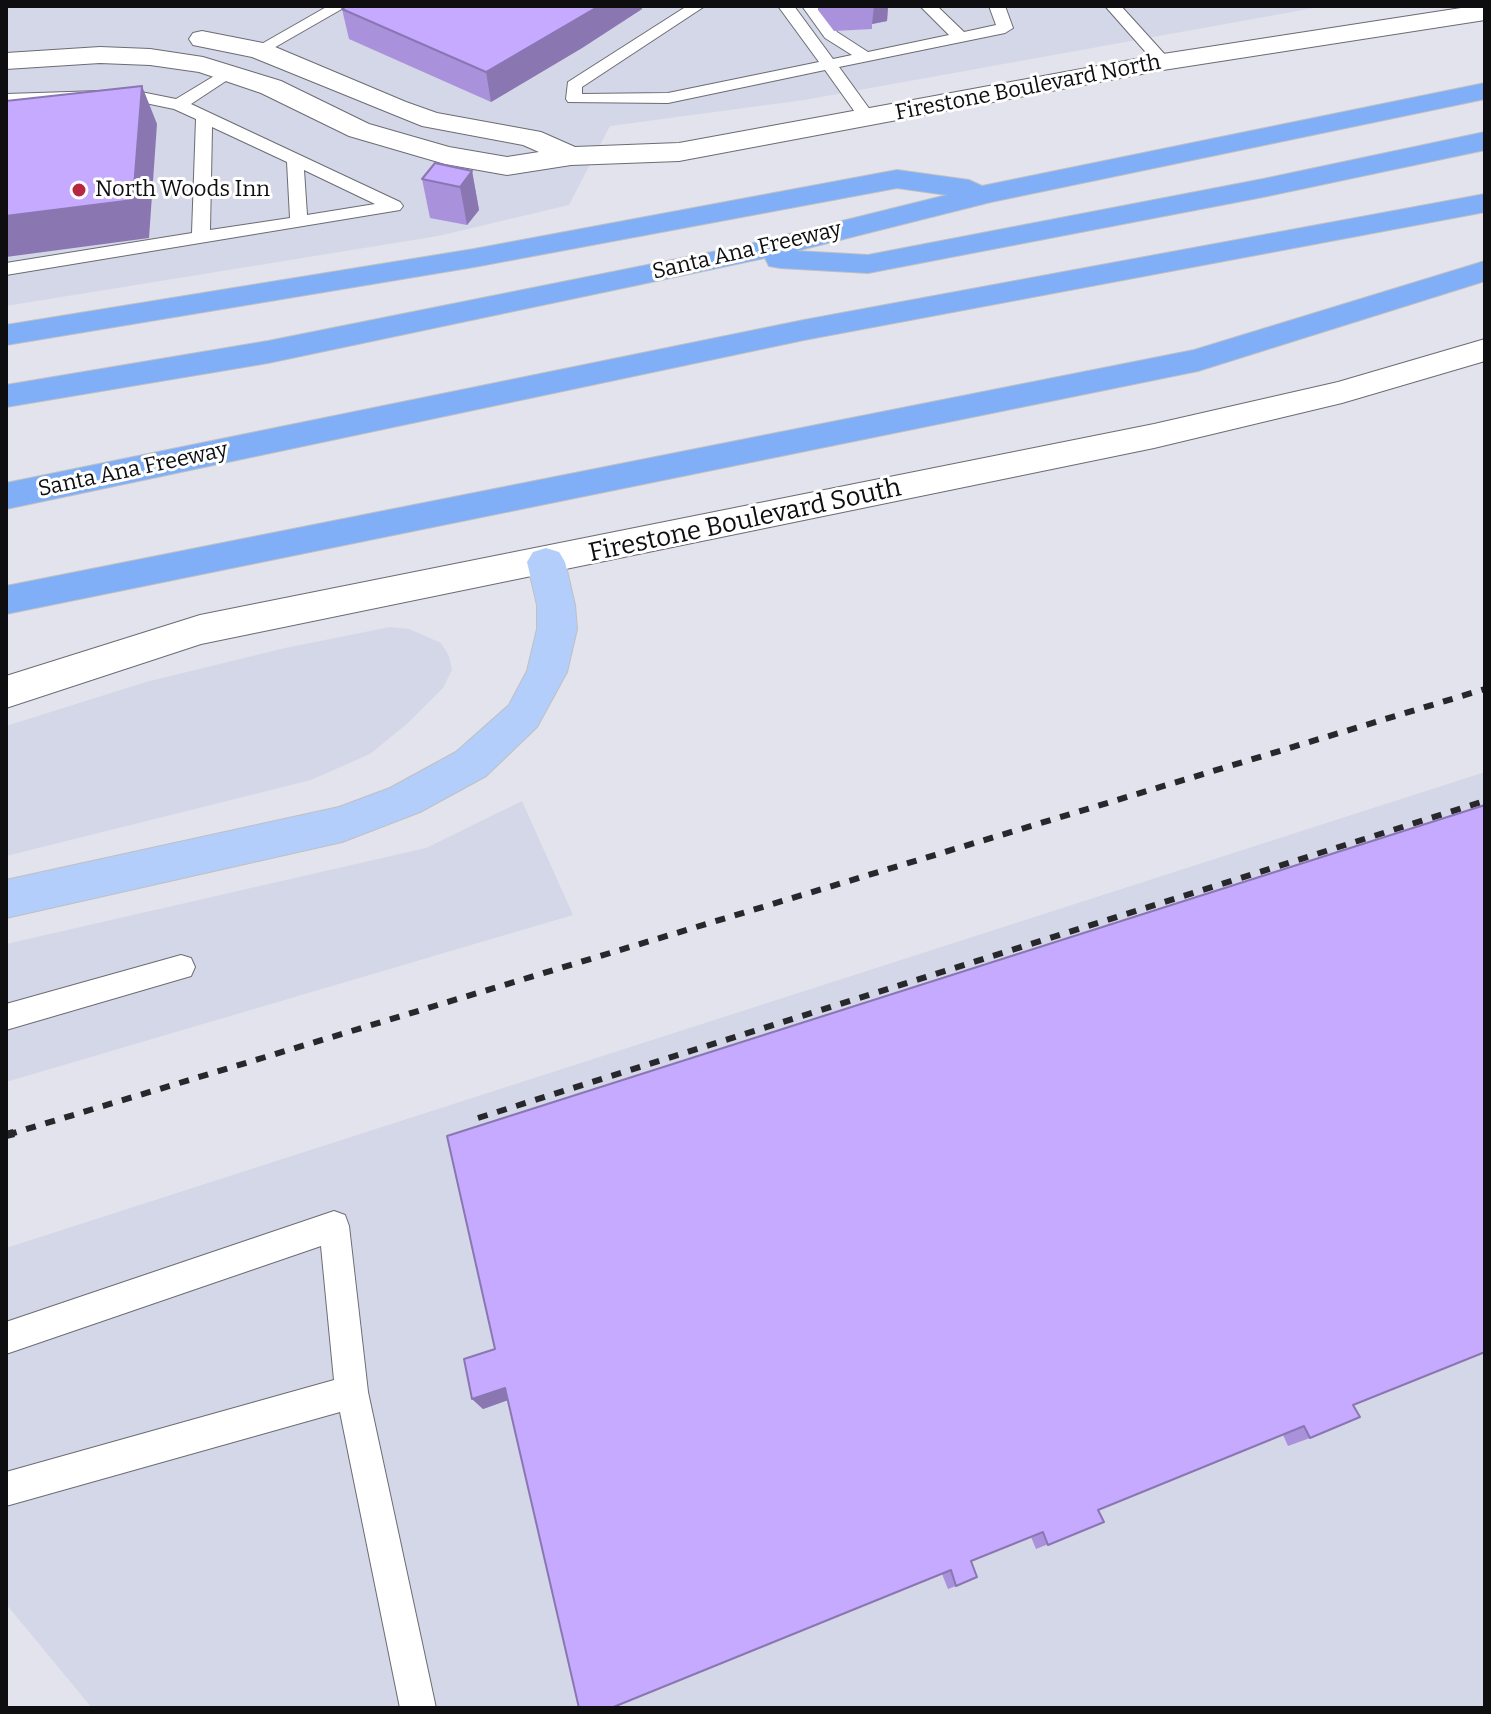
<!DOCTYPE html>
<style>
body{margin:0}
#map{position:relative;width:1491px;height:1714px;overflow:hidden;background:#e2e3ed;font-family:Bitter,serif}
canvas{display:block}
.frame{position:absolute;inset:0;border:8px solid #0e0e11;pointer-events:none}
</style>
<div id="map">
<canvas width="1491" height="1714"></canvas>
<div class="frame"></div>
</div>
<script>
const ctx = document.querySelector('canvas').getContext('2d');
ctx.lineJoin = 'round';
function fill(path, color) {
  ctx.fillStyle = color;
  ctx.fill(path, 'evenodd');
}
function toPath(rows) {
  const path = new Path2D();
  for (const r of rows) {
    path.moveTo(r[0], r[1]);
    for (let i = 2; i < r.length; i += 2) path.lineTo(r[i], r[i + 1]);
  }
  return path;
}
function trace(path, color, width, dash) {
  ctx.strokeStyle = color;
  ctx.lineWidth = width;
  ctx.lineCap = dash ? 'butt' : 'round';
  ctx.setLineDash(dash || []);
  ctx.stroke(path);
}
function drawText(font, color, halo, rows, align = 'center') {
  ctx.font = font + ' Bitter,serif';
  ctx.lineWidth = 6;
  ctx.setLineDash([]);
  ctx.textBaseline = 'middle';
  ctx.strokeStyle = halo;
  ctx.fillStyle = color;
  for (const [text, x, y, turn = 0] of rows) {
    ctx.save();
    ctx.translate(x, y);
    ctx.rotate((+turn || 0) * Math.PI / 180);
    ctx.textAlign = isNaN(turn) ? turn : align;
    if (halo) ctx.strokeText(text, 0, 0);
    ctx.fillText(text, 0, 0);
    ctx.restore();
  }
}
const built = toPath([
 [6,6,1325,6,804,100,610,126,569,205,438,236,6,306],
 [390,627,409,629,441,643,449,656,452,670,443,688,408,723,370,754,311,780,6,856,6,726,146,682,285,648],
 [1485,772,1485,1708,92,1708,6,1604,6,1248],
 [522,801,573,915,6,1082,6,944,426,848]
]);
const service = toPath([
 [328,6,347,6,265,53,259,55,251,50,328,6],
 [687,6,705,6,582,87,582,94,668,93,819,62,778,6,794,6,833,59,852,55,825,38,802,6,818,6,837,32,868,52,949,35,920,6,937,6,964,32,996,25,989,6,1005,6,1013,28,1005,33,839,67,876,118,868,123,862,122,825,70,668,103,568,102,566,99,568,82,687,6],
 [1105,6,1121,6,1169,59,1169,65,1157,65,1105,6],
 [229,67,235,69,235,75,191,104,400,202,403,206,400,210,6,275,6,263,192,233,196,119,174,109,131,100,6,104,6,94,131,90,176,99,229,67],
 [212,127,287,162,290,218,210,230,212,127],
 [304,170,375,204,307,215,304,170],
 [181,955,191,958,195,967,191,976,6,1030,6,1004,181,955],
 [334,1211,345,1215,349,1226,368,1392,436,1708,400,1708,340,1412,6,1506,6,1472,334,1380,321,1246,6,1354,6,1322,334,1211]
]);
const tertiary = toPath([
 [1474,6,1485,6,1485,20,1163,70,679,161,571,165,507,175,445,164,349,136,261,93,199,72,150,65,100,63,6,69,6,53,100,47,150,49,203,57,281,81,369,124,449,147,507,157,539,152,523,145,422,126,252,57,193,45,189,39,193,33,202,31,268,44,406,102,437,113,541,132,575,147,679,143,1163,54,1474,6],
 [1485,339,1485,361,1342,403,1154,448,201,644,6,708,6,676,200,615,1154,424,1338,382,1485,339]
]);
const primary = toPath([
 [546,548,559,552,565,562,575,605,577,629,567,672,537,727,486,776,420,812,342,842,6,918,6,880,339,807,390,788,456,752,509,705,527,671,537,629,537,605,527,562,533,552,546,548]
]);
const motorway = toPath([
 [1485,83,1485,99,991,202,796,251,868,255,1263,179,1485,132,1485,150,1263,197,868,273,780,268,769,266,765,258,268,363,6,407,6,385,268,341,737,247,947,195,897,188,474,267,6,345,6,325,474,249,897,170,969,180,982,186,1485,83],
 [1485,194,1485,212,804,340,6,509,6,483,804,320,1485,194],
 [1485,261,1485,281,1198,371,6,614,6,586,1194,350,1485,261]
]);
const railFar1 = toPath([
 [478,1118,1485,801],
 [7,1135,1485,689]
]);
const rail = toPath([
 [6,1135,14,1133]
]);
const wall = toPath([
 [818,6,888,6,887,21,872,24,872,29,834,31,818,10],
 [342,9,642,9,582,48,491,102,349,39],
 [472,171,479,210,467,225,430,218,422,179],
 [472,1399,1353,1405,1310,1438,1288,1446,1283,1435,1098,1510,1104,1522,1036,1549,1031,1537,971,1561,956,1586,948,1589,942,1574,508,1400,483,1409]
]);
const shadedWall = toPath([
 [599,6,642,6,642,9,582,48,491,102,486,72],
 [874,6,888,6,887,21,872,24],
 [142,86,157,124,149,238,6,257,6,216],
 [472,171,479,210,467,225,460,187],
 [505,1388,514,1398,483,1409,472,1399]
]);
const building = toPath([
 [347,6,599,6,486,72,342,9,347,6],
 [142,86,133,200,6,216,6,101,142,86],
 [435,163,472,171,460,187,422,179,435,163],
 [1485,805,1485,1352,1353,1405,1360,1417,1310,1438,1304,1426,1098,1510,1104,1522,1048,1545,1043,1532,971,1561,977,1577,956,1586,951,1570,611,1708,579,1708,505,1388,472,1399,464,1359,495,1349,447,1136,1485,805]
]);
const markers = [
 [79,190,8,"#b82742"]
];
const farStreetnames = [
 ["Firestone Boulevard North",1028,88,-11],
 ["Santa Ana Freeway",747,251,-13],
 ["Santa Ana Freeway",133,470,-12]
];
const farPoinames = [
 ["North Woods Inn",95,190]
];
const streetNames = [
 ["Firestone Boulevard South",745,521,-12]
];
fill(built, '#d4d7e7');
trace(service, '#6b6c74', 2);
trace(tertiary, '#6b6c74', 2);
trace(primary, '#c0c0c1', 2);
trace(motorway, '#c0c0c1', 2);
fill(service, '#fff');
fill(tertiary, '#fff');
fill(primary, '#b3cefa');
fill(motorway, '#80aef7');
trace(railFar1, '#28282c', 6, [10, 10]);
trace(rail, '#28282c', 8, [13, 13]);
fill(wall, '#a992db');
fill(shadedWall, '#8a77b2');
fill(building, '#c5aaff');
trace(building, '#8a77b2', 2);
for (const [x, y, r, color] of markers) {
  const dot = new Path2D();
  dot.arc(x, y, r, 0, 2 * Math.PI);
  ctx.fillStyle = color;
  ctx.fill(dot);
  trace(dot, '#fff', 3);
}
drawText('22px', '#0e0e11', '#fff', farStreetnames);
drawText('22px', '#0e0e11', '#fff', farPoinames, 'left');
drawText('26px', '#0e0e11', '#fff', streetNames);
</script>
